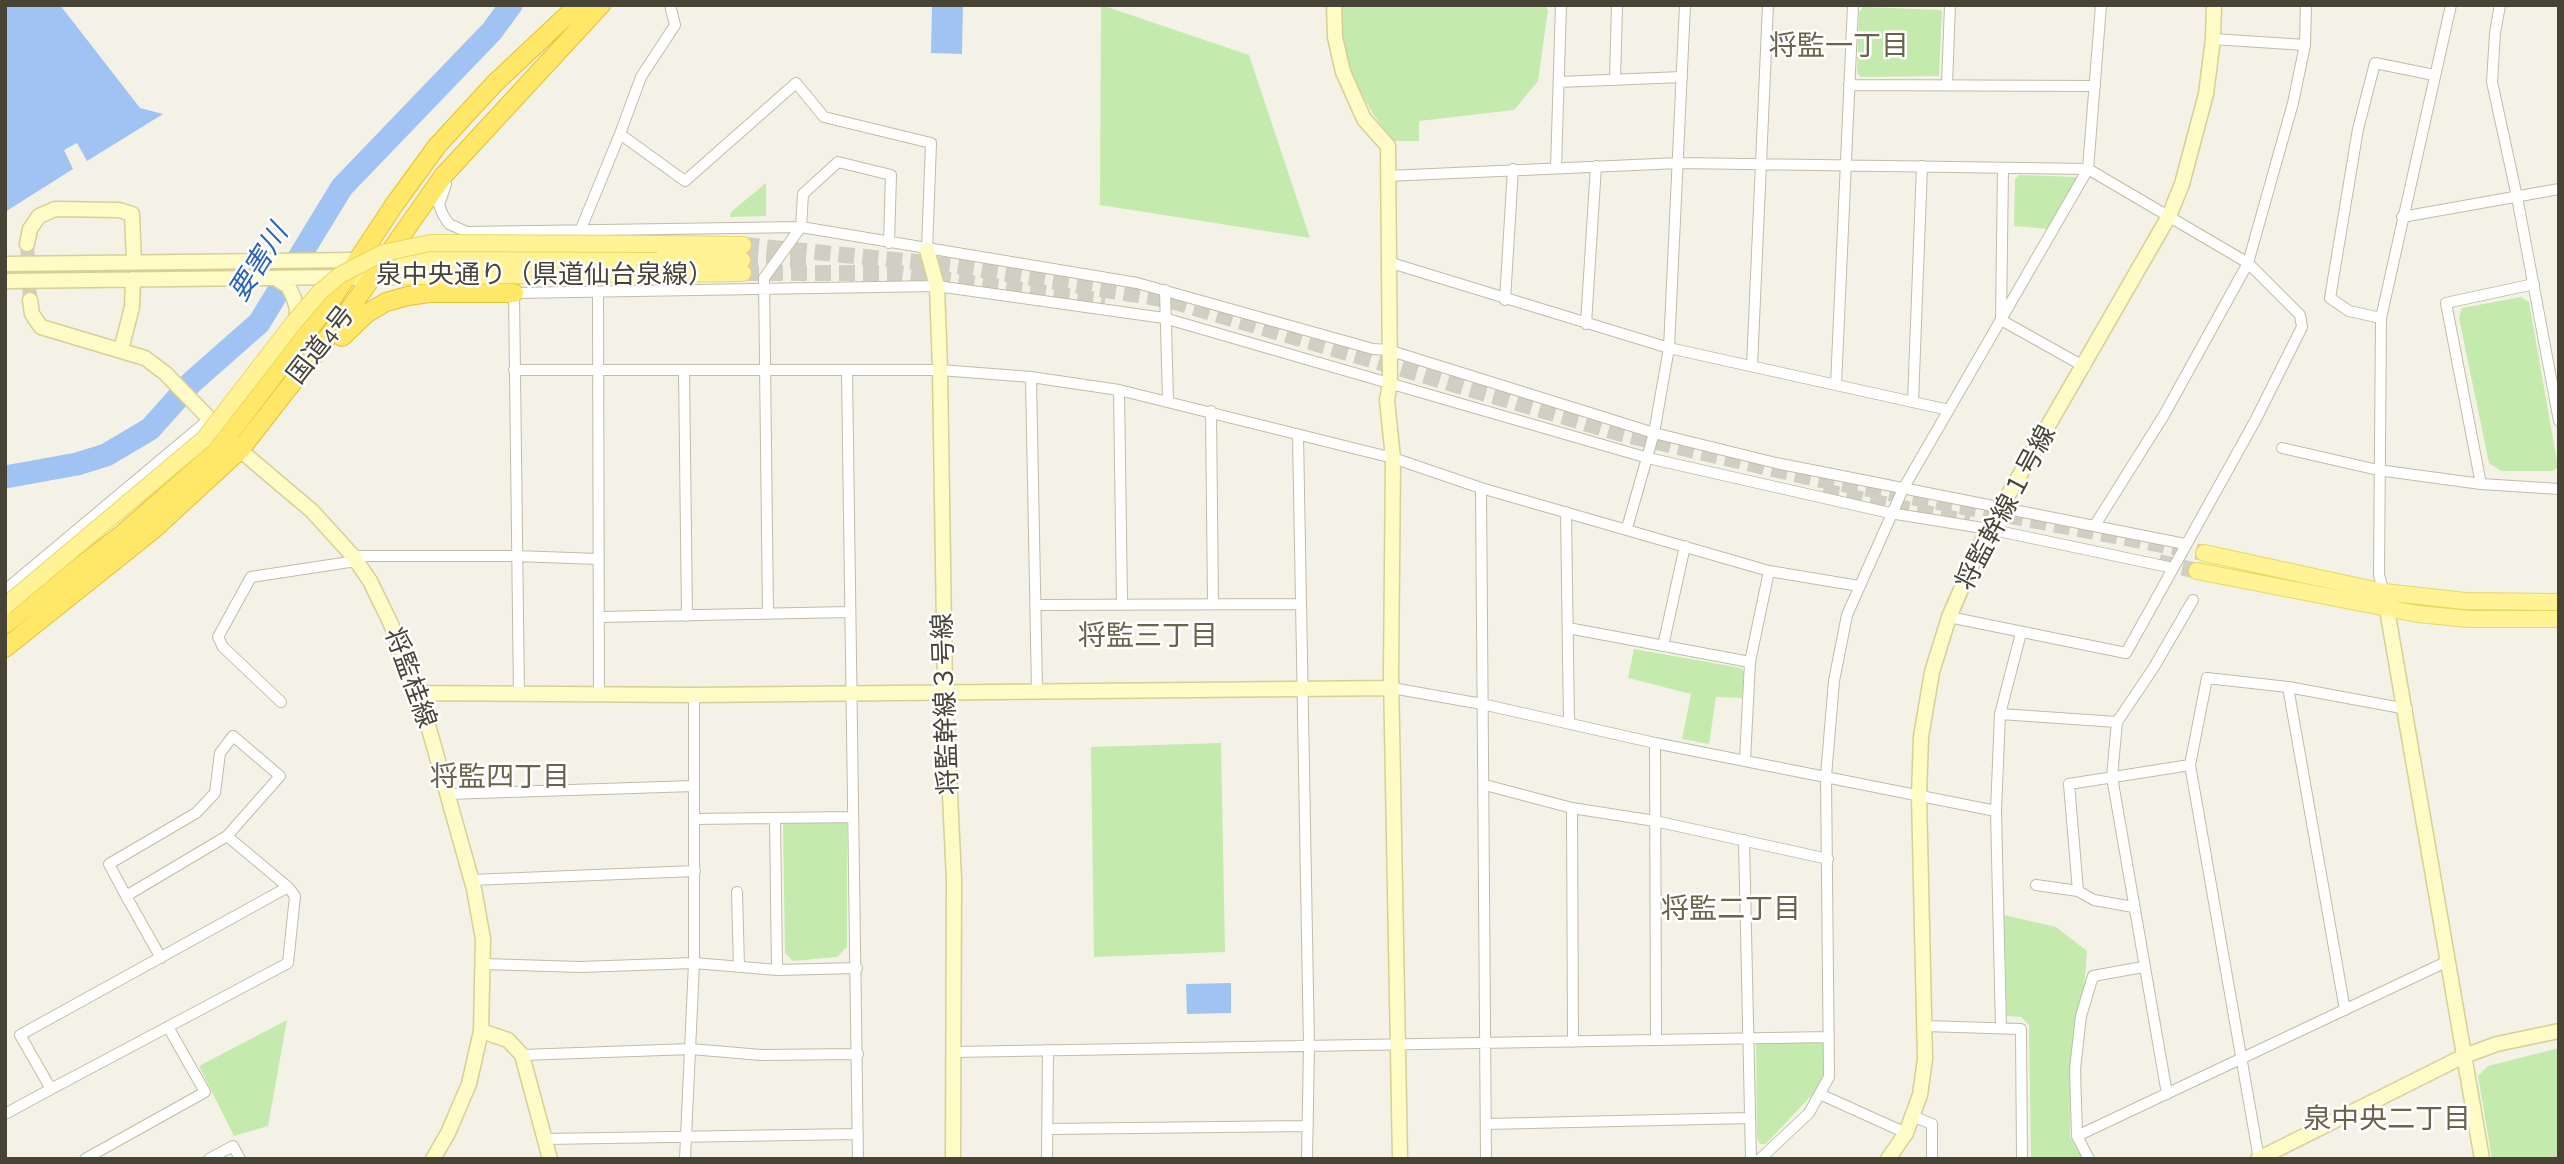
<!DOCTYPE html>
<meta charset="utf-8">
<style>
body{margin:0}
#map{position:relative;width:2564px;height:1164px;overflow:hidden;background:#f4f2e7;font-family:"Alegreya Sans",sans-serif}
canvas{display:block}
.frame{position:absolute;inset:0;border:7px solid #474335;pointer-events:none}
</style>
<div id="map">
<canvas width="2564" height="1164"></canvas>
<div class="frame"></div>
</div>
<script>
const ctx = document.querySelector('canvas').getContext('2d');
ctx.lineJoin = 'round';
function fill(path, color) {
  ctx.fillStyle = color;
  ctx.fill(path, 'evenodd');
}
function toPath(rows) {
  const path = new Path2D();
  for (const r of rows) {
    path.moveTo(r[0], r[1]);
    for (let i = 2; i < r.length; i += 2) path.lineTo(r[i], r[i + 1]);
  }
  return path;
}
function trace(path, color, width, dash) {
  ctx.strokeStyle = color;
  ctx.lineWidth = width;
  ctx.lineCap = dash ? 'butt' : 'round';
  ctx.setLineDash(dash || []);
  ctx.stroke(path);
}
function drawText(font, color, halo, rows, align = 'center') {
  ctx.font = font + ' "Alegreya Sans","Noto Sans JP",sans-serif';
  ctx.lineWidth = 5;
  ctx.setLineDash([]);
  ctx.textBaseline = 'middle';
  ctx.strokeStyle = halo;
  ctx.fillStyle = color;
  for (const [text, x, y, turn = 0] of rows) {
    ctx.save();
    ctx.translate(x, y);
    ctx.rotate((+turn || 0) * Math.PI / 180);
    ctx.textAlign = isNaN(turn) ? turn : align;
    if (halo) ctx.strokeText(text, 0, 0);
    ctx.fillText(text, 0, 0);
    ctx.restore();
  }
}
const green = toPath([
 [1101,5,1249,55,1310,238,1100,205],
 [1544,5,1548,10,1538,81,1514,110,1419,121,1419,141,1393,141,1373,114,1350,72,1342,41,1339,6,1342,5],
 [1863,7,1942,10,1939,76,1861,77,1857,73,1859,13],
 [2019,175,2076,177,2076,181,2051,229,2014,226,2015,179],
 [766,183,766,216,730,217,731,212],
 [2521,297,2529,302,2558,467,2553,471,2501,471,2489,463,2459,318,2462,308],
 [1634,649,1741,668,1745,673,1742,698,1716,697,1709,744,1682,739,1691,694,1628,678],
 [1221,743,1225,952,1094,957,1091,747],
 [843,819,847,824,847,947,837,957,793,961,785,953,783,825,787,821],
 [2004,915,2056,927,2087,951,2084,990,2071,1057,2070,1137,2084,1159,2031,1159,2029,1025,2021,1017,2007,1016],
 [287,1020,268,1126,234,1136,199,1066],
 [1819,1041,1826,1046,1827,1072,1822,1084,1766,1144,1760,1144,1757,1138,1756,1042],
 [2559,1048,2559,1159,2492,1159,2478,1076,2488,1066]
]);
const water = toPath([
 [5,5,60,5,140,108,163,114,87,161,77,143,64,150,73,169,5,212],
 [932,5,963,5,962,54,931,53],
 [1231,983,1231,1013,1187,1014,1186,984]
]);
const river = toPath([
 [5,477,77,464,106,455,150,429,192,382,259,323,342,187,492,31,511,5]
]);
const secondaryTunnel = toPath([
 [27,244,30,300]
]);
const primaryTunnel = toPath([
 [743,245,956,266,1168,300,1622,434,1812,478,2204,553],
 [742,260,808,260],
 [743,273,897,273,1105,301],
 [1823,491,1969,522],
 [2159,562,2197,571]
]);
const street = toPath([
 [670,5,675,25,641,77,620,134,685,181,796,83,824,117,931,143,927,250],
 [2500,5,2495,33,2492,82,2517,197,2559,421],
 [2213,39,2305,45],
 [1615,80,1617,5],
 [1559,82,1682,77],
 [1849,85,2095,86],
 [1947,85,1950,5],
 [1556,168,1561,5],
 [2003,168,2001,320,2085,367],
 [1387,176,1679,163,2088,169,2248,263,2300,315,2302,327,2255,421,2126,653,1949,617],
 [446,184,439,205,443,215,449,224,467,232,801,227,1137,283,1373,349,1388,350,1654,433,1776,463,2185,544],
 [2402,217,2559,189],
 [580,231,620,134],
 [1388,262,1669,348,1949,410],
 [1165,290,1168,400],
 [598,292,599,694],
 [1505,300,1513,169],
 [2381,318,2349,311,2330,298,2358,129,2375,63,2434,75],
 [1586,324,1596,166],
 [1752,366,1768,5],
 [514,370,940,370,1031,377,1119,390,1393,458,1481,488,1769,571,1859,586],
 [684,370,687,616],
 [847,371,858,1159],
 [1031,377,1037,690],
 [1836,385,1853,5],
 [1119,390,1122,604],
 [1913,402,1922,166],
 [1211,411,1213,602],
 [1298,435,1309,1046,1307,1159],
 [2282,448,2378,470,2481,484,2559,489],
 [2481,484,2446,303,2534,284],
 [1481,488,1486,1159],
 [1566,512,1569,723],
 [2095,525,2164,415,2248,263,2293,103,2305,45,2306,5],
 [1627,528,1654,433,1669,348,1685,5],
 [353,556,516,556,598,559],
 [5,590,208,420],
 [2384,592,2379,575,2381,318,2451,5],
 [1036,605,1300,604],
 [768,614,764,278,801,227,803,194,838,162,891,175,889,243],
 [600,617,849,612],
 [1568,628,1750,662],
 [1663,646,1685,546],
 [2288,687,2345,1010],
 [1392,688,1482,704,1655,743,1996,811,2000,714,2021,633],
 [519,695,514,293,937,286,1164,318,1648,458,1890,513,1989,529,2173,568],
 [281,702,223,647,218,637,251,577,356,561],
 [2000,714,2117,722,2154,667,2193,600],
 [2117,722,2112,777,2167,1094],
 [1655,743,1656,1040],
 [1745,760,1750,662,1769,571],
 [2190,765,2207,678,2288,687,2407,709],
 [1485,785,1572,808,1655,821,1828,859],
 [447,794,694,786],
 [1572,808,1573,1042],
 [1996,811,2001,1028],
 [775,818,777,970],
 [694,819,853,817],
 [227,836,288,887],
 [1744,840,1751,1159],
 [471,880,695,871],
 [2036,885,2078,891,2094,900,2133,907],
 [2078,891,2069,784,2190,765,2259,1159],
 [737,892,739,967],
 [126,896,227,836,280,776,233,736,220,753,215,793,196,813,109,864,126,896,161,958],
 [484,964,580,967,694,963,777,970,857,968],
 [1925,1026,2021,1029,2022,1159],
 [953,1052,1829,1037],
 [522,1055,691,1049,761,1055,858,1054],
 [1822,1095,1906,1133],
 [5,1114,51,1089,288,963,295,896,288,887,20,1035,51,1089],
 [1912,1116,1932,1124,1932,1159],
 [1486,1124,1750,1118],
 [1047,1129,1308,1126],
 [2077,1136,2448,961],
 [544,1139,858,1134],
 [85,1159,205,1092,168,1027],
 [209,1159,233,1146,240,1159],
 [685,1159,694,963,694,695],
 [1047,1159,1048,1050],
 [1760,1159,1809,1113,1829,1077,1826,776,1834,681,1847,615,1903,489,2088,169,2101,5],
 [2089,1159,2077,1136,2075,1069,2081,1016,2093,976,2143,967]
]);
const secondary = toPath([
 [1334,5,1335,37,1343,72,1364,119,1388,146,1390,383,1387,400,1393,458,1391,674,1400,1159],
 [27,244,30,229,39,216,55,209,119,210,132,214,134,262],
 [927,250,937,286,940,370,945,691,954,879,953,1159],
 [5,264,357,260],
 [275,278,288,286,293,296,297,308,296,325],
 [5,281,343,277],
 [30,300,32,314,41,327,145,358,165,373,240,450,312,511,353,556,370,581,390,622,419,693,474,889,483,939,481,1031,469,1084,448,1133,433,1159],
 [121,350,132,307,133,279],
 [2385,598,2482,1159],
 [419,693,694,695,1392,688],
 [481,1031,508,1040,522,1055,550,1159],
 [1888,1159,1906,1133,1920,1095,1925,1059,1919,795,1921,737,1932,672,1949,617,1984,537,2169,216,2182,184,2206,94,2213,39,2214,5],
 [2258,1159,2464,1056,2497,1044,2559,1031]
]);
const primary = toPath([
 [657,244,743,245],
 [374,260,742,260],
 [346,277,743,273],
 [2204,553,2384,592,2465,601,2559,602],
 [2197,571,2418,614,2469,619,2559,619]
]);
const highway = toPath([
 [342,337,366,314,386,302,408,296,429,293,514,293],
 [5,624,120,536,200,466,227,437,330,302,394,205,437,146,495,83,578,5],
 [5,648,153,530,240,450,349,310,444,175,601,5]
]);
const primaryBridge = toPath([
 [5,606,204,439,295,321,320,292,340,275,383,253,430,243,657,244]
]);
const streetNames = [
 ["泉中央通り（県道仙台泉線）",545,275],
 ["国道4号",321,345,-52],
 ["将監幹線１号線",2006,508,-62],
 ["将監桂線",410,678,70],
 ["将監幹線３号線",946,704,-92]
];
const neighbourhoodNames = [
 ["将監一丁目",1839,47],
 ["将監三丁目",1148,637],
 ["将監四丁目",500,778],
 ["将監二丁目",1731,910],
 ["泉中央二丁目",2387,1120]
];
const waterNames = [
 ["要害川",259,263,-58]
];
fill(green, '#c4eaae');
fill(water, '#a0c3f4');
trace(river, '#a0c3f4', 23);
trace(secondaryTunnel, '#d1cfc3', 14, [14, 7]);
trace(primaryTunnel, '#d1cfc3', 16, [16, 8]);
trace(street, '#c0bca9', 12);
trace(secondary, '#d6d094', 17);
trace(primary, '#e9d860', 18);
trace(highway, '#e4c130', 20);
trace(street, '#fff', 10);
trace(secondary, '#fffbc6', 14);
trace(primary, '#fff395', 16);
trace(highway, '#ffe767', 18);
trace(primaryBridge, '#e9d860', 18, []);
trace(primaryBridge, '#fff395', 16);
drawText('26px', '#474335', '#fff', streetNames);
drawText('28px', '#6b644c', '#fff', neighbourhoodNames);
drawText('italic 28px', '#2963b9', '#fff', waterNames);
</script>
